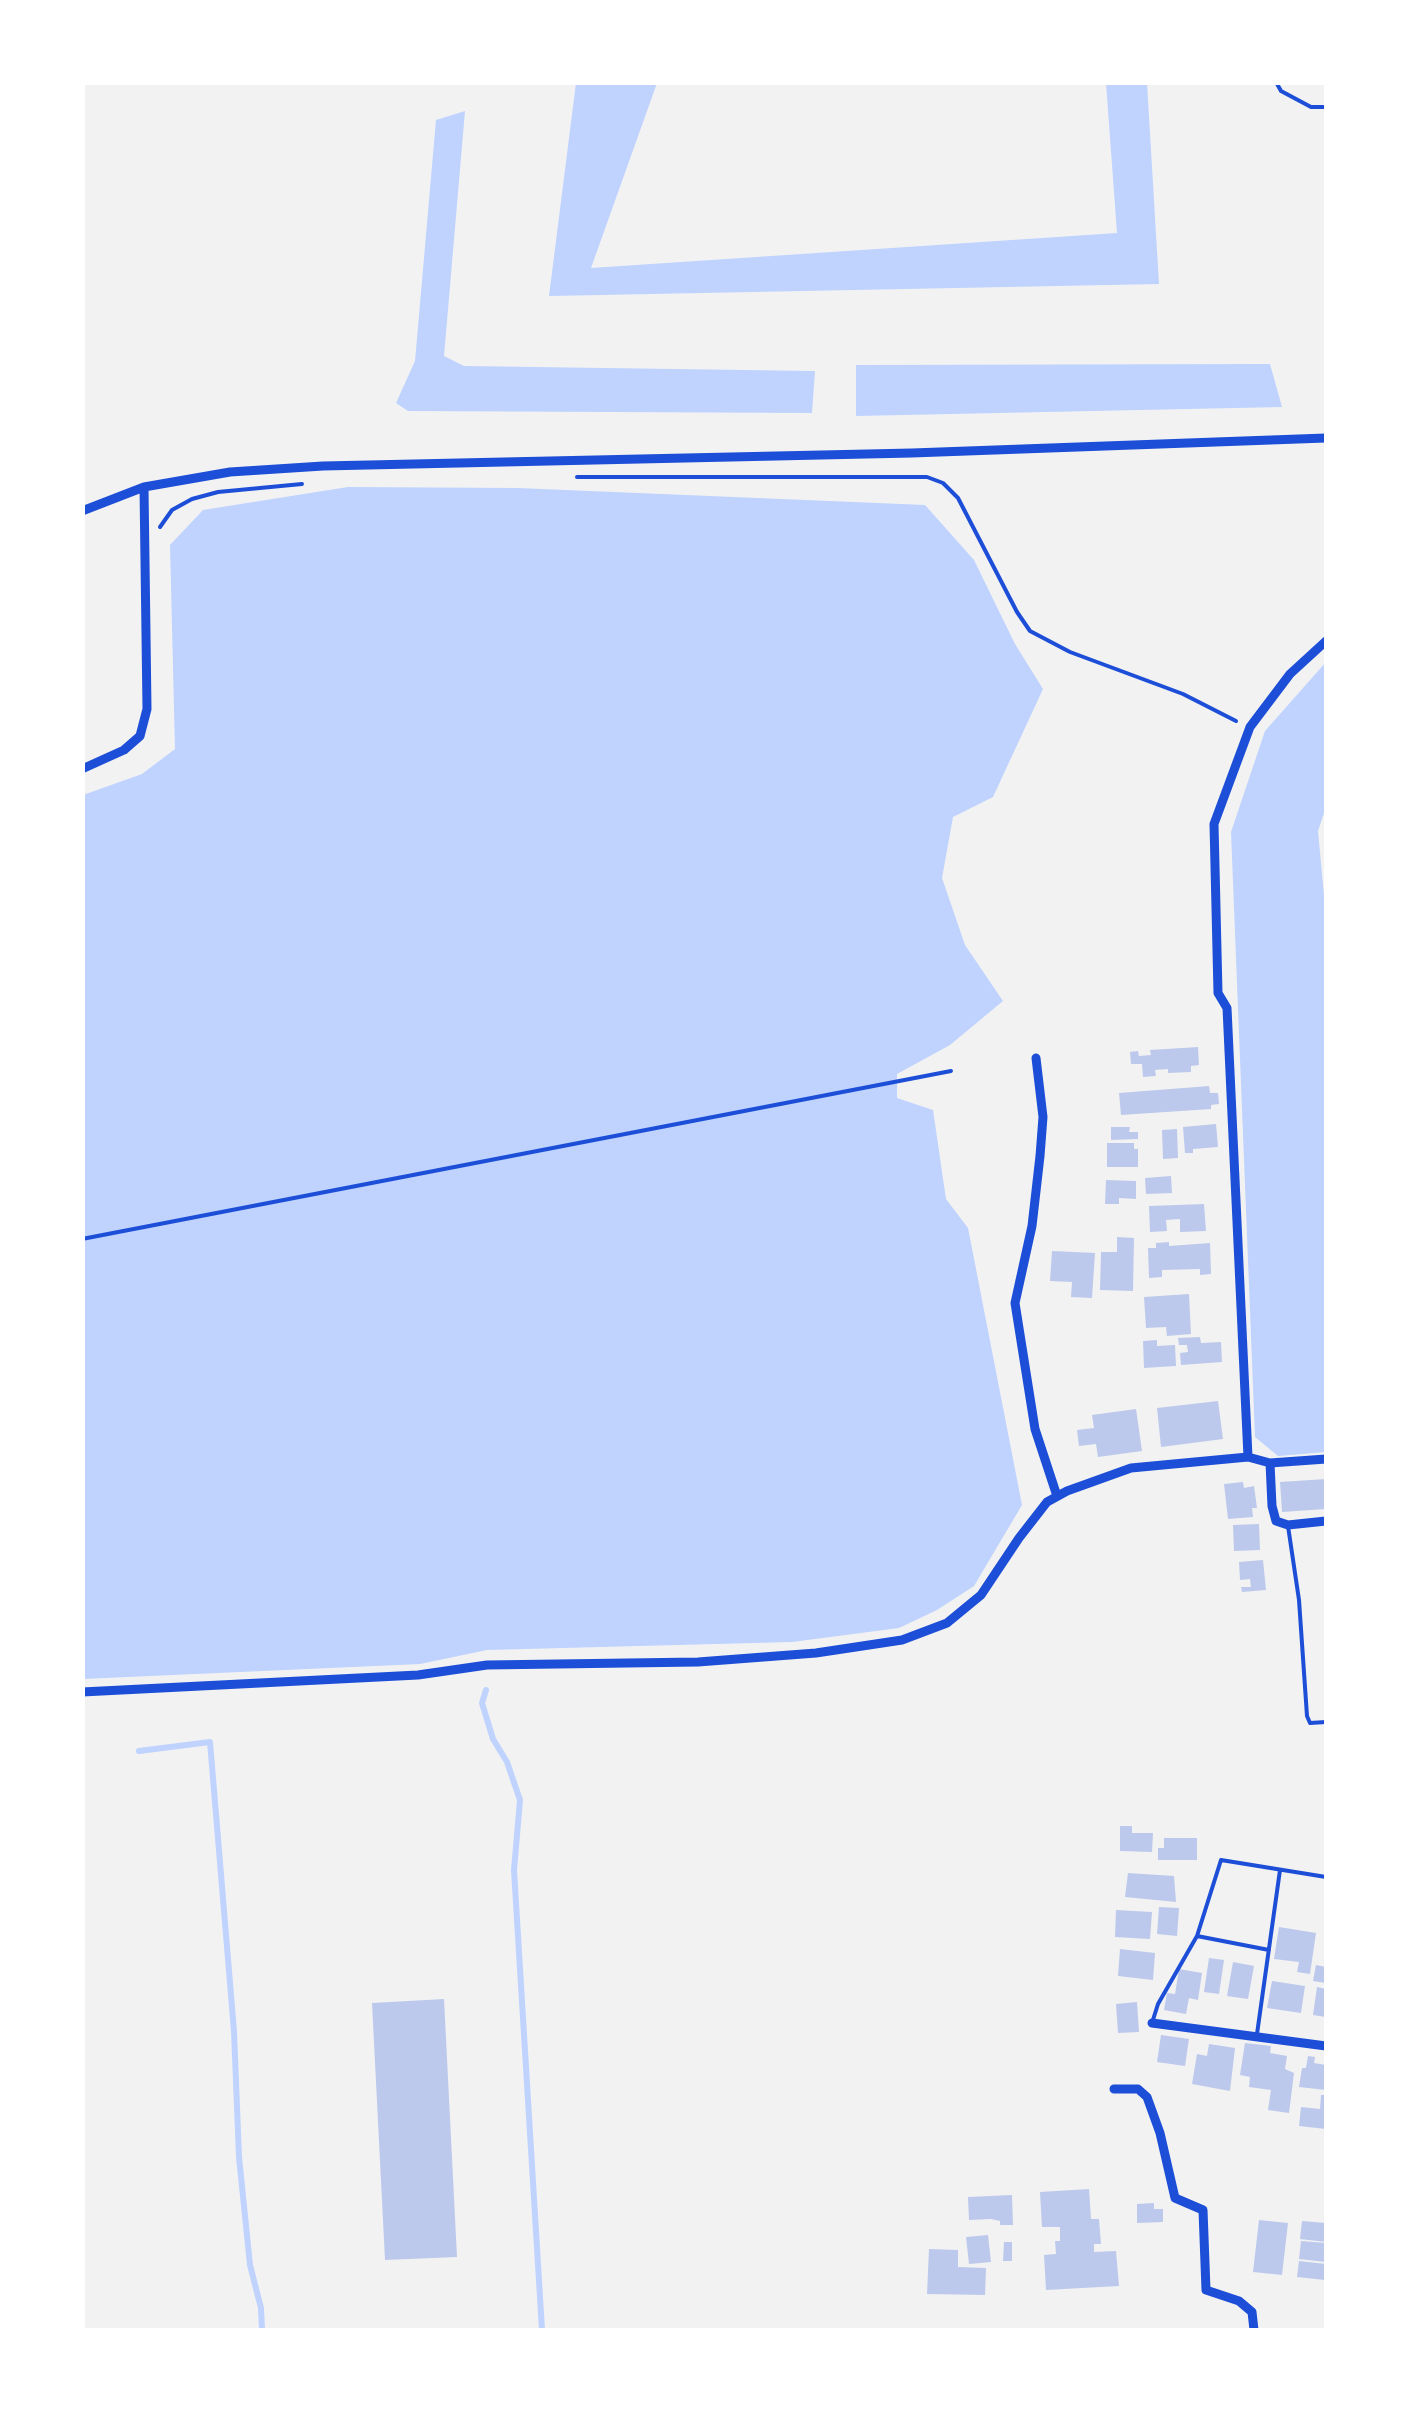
<!DOCTYPE html>
<style>
body{margin:0}
#map{position:relative;width:1409px;height:2413px;overflow:hidden;background:#f2f2f2;font-family:"Exo 2",sans-serif}
canvas{display:block}
.frame{position:absolute;inset:0;border:85px solid #fff;pointer-events:none}
</style>
<div id="map">
<canvas width="1409" height="2413"></canvas>
<div class="frame"></div>
</div>
<script>
const ctx = document.querySelector('canvas').getContext('2d');
ctx.lineJoin = 'round';
function fill(path, color) {
  ctx.fillStyle = color;
  ctx.fill(path, 'evenodd');
}
function toPath(rows) {
  const path = new Path2D();
  for (const r of rows) {
    path.moveTo(r[0], r[1]);
    for (let i = 2; i < r.length; i += 2) path.lineTo(r[i], r[i + 1]);
  }
  return path;
}
function trace(path, color, width, dash) {
  ctx.strokeStyle = color;
  ctx.lineWidth = width;
  ctx.lineCap = dash ? 'butt' : 'round';
  ctx.setLineDash(dash || []);
  ctx.stroke(path);
}
const water = toPath([
 [576,83,657,83,591,268,1117,233,1106,83,1147,83,1159,284,549,296],
 [465,111,444,356,464,366,815,371,812,413,408,411,396,403,415,361,436,120],
 [1270,364,1282,407,856,416,856,365],
 [348,487,518,488,925,505,974,560,1015,644,1043,689,993,797,953,817,942,878,965,945,1003,1001,950,1045,897,1074,897,1098,933,1110,946,1199,968,1228,1022,1505,974,1586,937,1610,899,1628,792,1642,487,1650,420,1664,83,1679,83,795,142,774,175,749,170,545,203,510],
 [1326,662,1326,807,1318,831,1326,917,1326,1452,1278,1456,1255,1437,1231,832,1265,731]
]);
const stream = toPath([
 [486,1690,482,1703,493,1739,507,1762,520,1800,514,1870,542,2330],
 [139,1751,210,1742,234,2031,239,2157,250,2265,261,2308,262,2330]
]);
const building = toPath([
 [1198,1047,1199,1065,1191,1066,1191,1072,1168,1073,1168,1069,1155,1070,1156,1076,1143,1077,1142,1064,1131,1064,1130,1052,1138,1051,1139,1056,1151,1055,1150,1050],
 [1209,1086,1210,1093,1218,1093,1219,1104,1211,1105,1211,1109,1121,1115,1119,1093],
 [1216,1124,1218,1147,1193,1149,1193,1153,1185,1153,1183,1127],
 [1111,1127,1130,1127,1129,1132,1138,1132,1138,1139,1111,1140],
 [1177,1129,1178,1158,1163,1159,1162,1130],
 [1107,1143,1134,1143,1134,1149,1138,1149,1138,1167,1107,1167],
 [1171,1176,1172,1193,1146,1194,1145,1178],
 [1106,1180,1136,1181,1136,1199,1119,1198,1119,1204,1105,1204],
 [1204,1204,1206,1231,1180,1232,1180,1219,1166,1220,1167,1231,1150,1232,1149,1206],
 [1117,1237,1134,1238,1133,1291,1100,1290,1101,1252,1117,1252],
 [1169,1242,1169,1246,1210,1243,1211,1274,1200,1275,1200,1269,1162,1270,1162,1277,1149,1278,1148,1248,1156,1248,1156,1243],
 [1052,1251,1095,1253,1092,1298,1071,1297,1072,1282,1050,1281],
 [1189,1294,1191,1334,1167,1336,1166,1327,1146,1328,1144,1297],
 [1200,1337,1201,1343,1221,1342,1222,1362,1181,1365,1180,1353,1188,1352,1187,1345,1179,1345,1178,1338],
 [1157,1340,1157,1346,1175,1345,1176,1366,1144,1368,1143,1341],
 [1218,1401,1223,1439,1161,1447,1157,1408],
 [1136,1409,1142,1451,1098,1457,1096,1444,1079,1446,1077,1430,1094,1428,1092,1415],
 [1326,1479,1326,1509,1282,1512,1280,1482],
 [1243,1482,1244,1488,1254,1486,1257,1508,1252,1508,1253,1517,1228,1519,1224,1484],
 [1259,1524,1260,1550,1234,1551,1233,1525],
 [1263,1560,1266,1590,1242,1592,1241,1587,1251,1587,1250,1579,1240,1580,1239,1562],
 [1120,1826,1132,1826,1132,1833,1153,1833,1152,1852,1120,1851],
 [1164,1838,1197,1838,1197,1860,1158,1860,1158,1848,1164,1848],
 [1128,1873,1174,1876,1176,1902,1125,1897],
 [1159,1907,1179,1908,1177,1936,1157,1934],
 [1116,1910,1152,1912,1150,1939,1115,1937],
 [1279,1927,1316,1933,1310,1974,1297,1972,1299,1962,1274,1959],
 [1120,1949,1155,1953,1153,1980,1118,1976],
 [1209,1958,1224,1960,1219,1994,1204,1992],
 [1233,1962,1254,1966,1248,1999,1227,1996],
 [1316,1965,1326,1967,1326,1983,1313,1981],
 [1179,1969,1202,1973,1198,2000,1189,1998,1186,2014,1164,2010,1167,1993,1175,1994],
 [1272,1981,1305,1986,1301,2013,1267,2008],
 [1317,1987,1326,1989,1326,2017,1313,2015],
 [444,1999,457,2257,385,2260,372,2003],
 [1137,2002,1139,2032,1118,2033,1116,2004],
 [1161,2035,1189,2039,1185,2066,1157,2062],
 [1245,2043,1271,2046,1270,2053,1287,2056,1285,2069,1294,2073,1289,2113,1268,2110,1271,2090,1249,2087,1250,2077,1240,2075],
 [1209,2044,1235,2048,1230,2091,1192,2084,1197,2054,1207,2056],
 [1308,2056,1315,2057,1314,2063,1326,2065,1326,2090,1299,2087,1302,2068,1306,2068],
 [1321,2095,1326,2095,1326,2129,1299,2126,1301,2107,1320,2109],
 [1089,2189,1091,2219,1099,2219,1101,2244,1094,2244,1094,2252,1116,2251,1119,2286,1046,2290,1044,2255,1056,2254,1055,2241,1060,2241,1060,2227,1042,2227,1040,2192],
 [1012,2195,1013,2225,1000,2225,1000,2221,991,2219,969,2220,968,2197],
 [1154,2203,1154,2209,1163,2209,1163,2222,1137,2223,1137,2204],
 [1259,2220,1288,2223,1282,2275,1253,2272],
 [1302,2221,1326,2223,1326,2242,1300,2239],
 [988,2235,991,2262,969,2264,966,2237],
 [1301,2241,1326,2243,1326,2262,1299,2259],
 [1004,2242,1012,2242,1012,2261,1003,2261],
 [929,2249,958,2250,958,2267,986,2268,985,2295,927,2294],
 [1299,2261,1326,2264,1325,2280,1297,2277]
]);
const path = toPath([
 [1276,82,1281,91,1311,107,1326,107],
 [577,477,927,477,943,483,958,498,1017,612,1030,631,1070,652,1183,694,1236,721],
 [160,527,172,510,192,499,218,492,302,484],
 [82,1239,951,1071]
]);
const service = toPath([
 [1288,1526,1299,1600,1307,1716,1310,1723,1326,1722],
 [1197,1936,1269,1950],
 [1152,2023,1158,2004,1197,1936,1221,1860,1326,1877],
 [1257,2034,1280,1870]
]);
const minor = toPath([
 [82,511,144,487,230,472,323,466,912,453,1326,438],
 [82,769,124,750,140,736,147,709,144,487],
 [1036,1058,1043,1117,1040,1156,1032,1226,1015,1303,1035,1429,1057,1496],
 [1248,1457,1227,1008,1218,993,1214,824,1250,727,1290,674,1326,641],
 [1270,1463,1272,1506,1276,1521,1288,1525,1326,1521],
 [82,1692,418,1675,487,1665,698,1662,816,1653,902,1640,947,1623,981,1595,1019,1538,1047,1502,1067,1491,1131,1468,1248,1457,1270,1463,1326,1459],
 [1152,2023,1326,2046],
 [1114,2089,1138,2089,1147,2097,1160,2133,1175,2198,1203,2210,1206,2290,1239,2301,1252,2312,1254,2330]
]);
fill(water, '#bfd3fe');
trace(stream, '#bfd3fe', 6);
fill(building, '#bdc9ec');
trace(path, '#1d4ed8', 4);
trace(service, '#1d4ed8', 4);
trace(minor, '#1d4ed8', 9);
</script>
